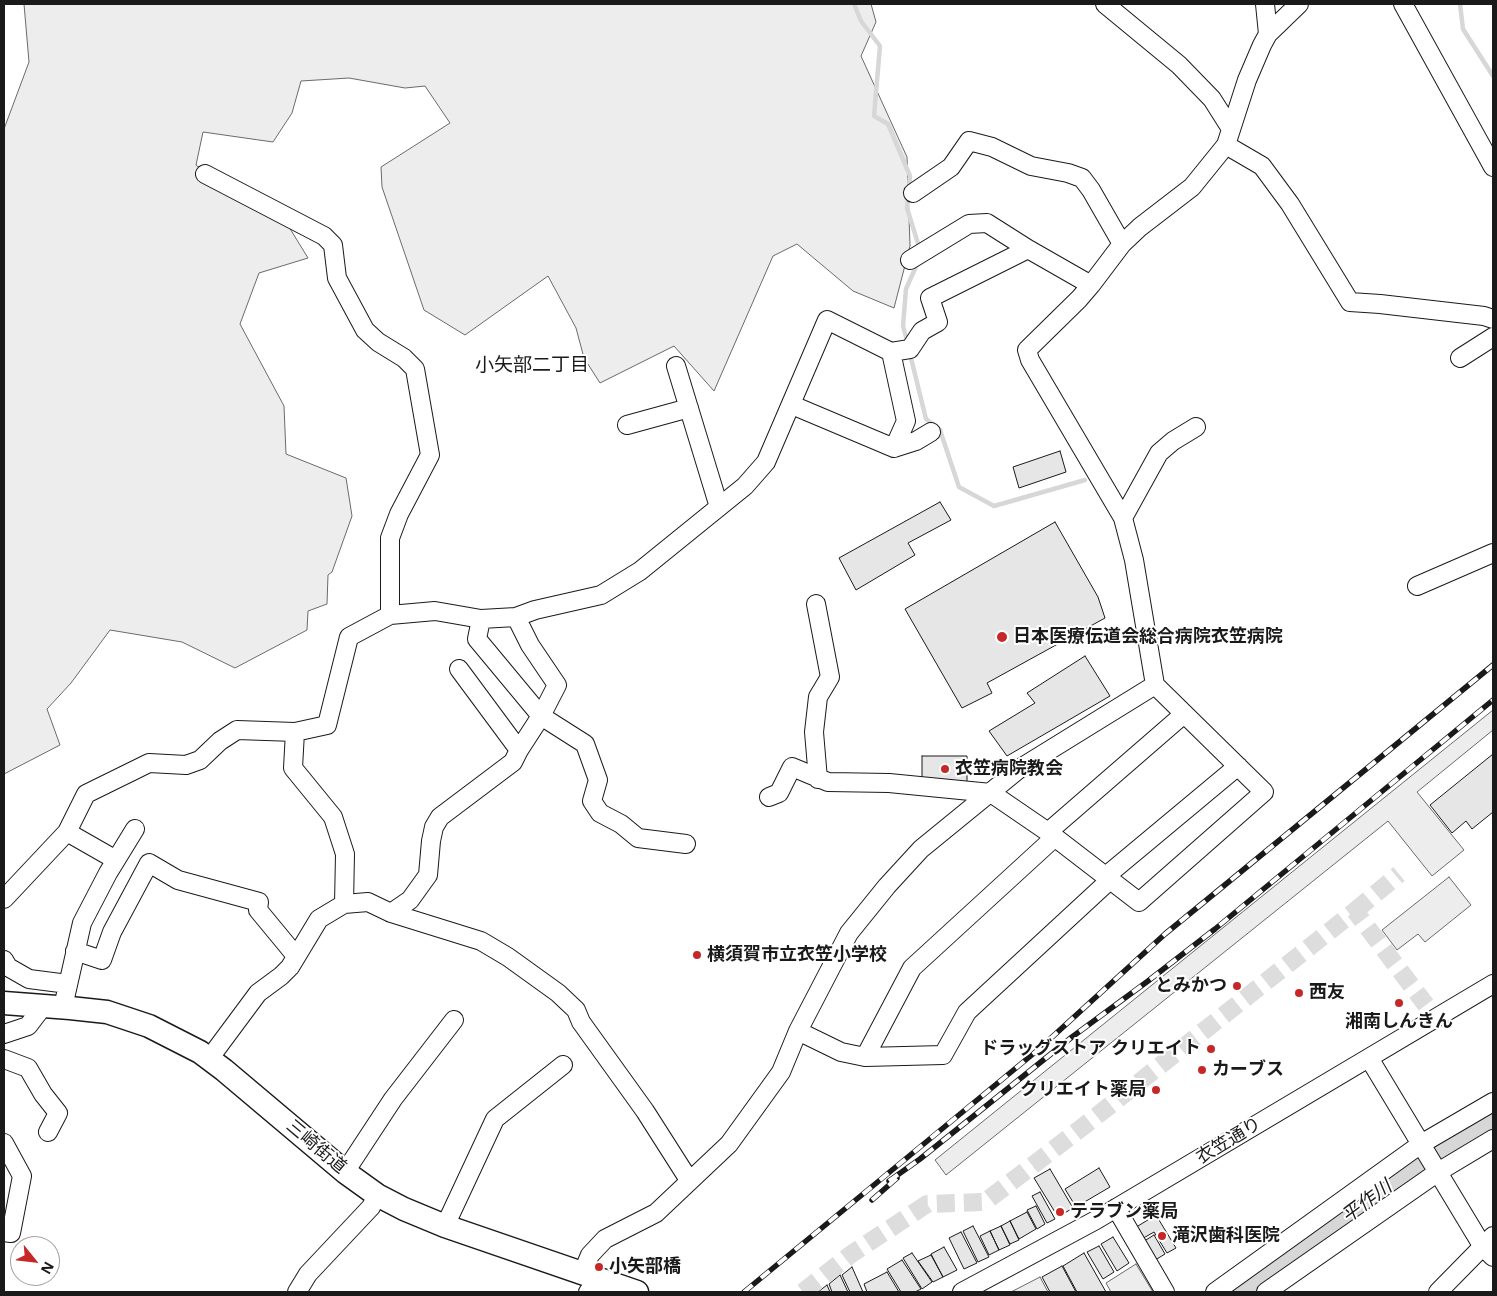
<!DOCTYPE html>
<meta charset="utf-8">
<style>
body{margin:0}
#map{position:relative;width:1497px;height:1296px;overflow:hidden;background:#fff;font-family:"Open Sans",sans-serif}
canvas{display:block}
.frame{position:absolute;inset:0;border:5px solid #1a1a1a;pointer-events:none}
.north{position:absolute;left:10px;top:1236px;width:50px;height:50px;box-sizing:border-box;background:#fff;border:1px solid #a3a3a3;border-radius:50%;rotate:119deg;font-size:14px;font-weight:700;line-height:20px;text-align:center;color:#1a1a1a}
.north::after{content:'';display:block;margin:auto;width:18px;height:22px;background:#c62828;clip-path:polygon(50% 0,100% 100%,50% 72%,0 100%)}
</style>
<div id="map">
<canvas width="1497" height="1296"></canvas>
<div class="frame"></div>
<div class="north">N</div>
</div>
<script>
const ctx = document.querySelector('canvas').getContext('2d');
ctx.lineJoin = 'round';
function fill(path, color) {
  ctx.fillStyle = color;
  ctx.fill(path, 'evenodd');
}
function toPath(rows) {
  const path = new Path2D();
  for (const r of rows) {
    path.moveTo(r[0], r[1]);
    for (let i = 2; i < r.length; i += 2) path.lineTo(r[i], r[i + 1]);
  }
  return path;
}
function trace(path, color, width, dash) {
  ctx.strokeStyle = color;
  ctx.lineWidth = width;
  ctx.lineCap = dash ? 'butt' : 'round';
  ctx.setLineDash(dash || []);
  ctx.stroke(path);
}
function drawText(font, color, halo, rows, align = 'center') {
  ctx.font = font + ' "Open Sans","Noto Sans JP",sans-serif';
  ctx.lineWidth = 4;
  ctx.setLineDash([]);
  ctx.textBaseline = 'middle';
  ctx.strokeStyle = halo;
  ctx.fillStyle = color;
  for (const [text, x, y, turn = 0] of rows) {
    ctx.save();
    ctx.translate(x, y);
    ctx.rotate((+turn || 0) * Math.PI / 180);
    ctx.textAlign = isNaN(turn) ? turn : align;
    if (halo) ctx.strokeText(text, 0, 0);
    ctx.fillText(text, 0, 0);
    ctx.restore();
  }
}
const built = toPath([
 [24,4,871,4,876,22,861,56,907,157,910,246,894,308,853,291,797,244,773,256,714,391,674,346,600,383,584,358,576,328,548,276,465,335,424,310,382,187,381,167,450,123,425,86,405,88,349,78,301,81,292,113,273,142,203,132,196,165,238,201,281,214,308,258,259,273,240,324,284,406,286,454,346,478,352,516,332,572,328,575,327,604,308,611,307,630,235,668,182,642,110,630,71,683,47,709,60,745,4,774,4,129,29,62,24,4],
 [1493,710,1493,730,1417,792,1464,850,1432,876,1388,821,946,1175,935,1160,1493,710],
 [1449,877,1471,905,1425,942,1418,934,1397,950,1382,930,1449,877],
 [1136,1264,1153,1292,1111,1292,1106,1283,1136,1264],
 [1040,1277,1048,1292,1011,1292,1040,1277]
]);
const stream = toPath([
 [854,4,861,21,880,46,874,116,888,124,910,176,907,208,920,250],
 [1460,4,1463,29,1493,76],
 [908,344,903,326,906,289,918,262],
 [910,354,926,419,940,430,959,487,994,506,1085,480]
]);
const river = toPath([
 [1242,1292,1273,1273,1446,1142,1493,1116]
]);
const building = toPath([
 [1060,451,1066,472,1019,488,1013,467,1060,451],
 [940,502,951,520,908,543,915,555,856,590,839,558,940,502],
 [1055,522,1098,597,1105,618,987,683,992,693,962,708,905,609,1055,522],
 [1085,656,1110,696,1007,756,989,731,1035,703,1027,693,1085,656],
 [1493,754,1493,812,1472,829,1466,821,1452,833,1430,805,1493,754],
 [922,756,967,756,967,782,922,781,922,756],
 [1099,1168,1110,1187,1076,1207,1065,1189,1099,1168],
 [1050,1169,1073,1208,1058,1217,1034,1178,1050,1169],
 [1040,1192,1055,1219,1047,1223,1032,1196,1040,1192],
 [1036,1206,1045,1224,1037,1229,1027,1210,1036,1206],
 [1027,1212,1036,1229,1019,1239,1010,1221,1027,1212],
 [1156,1215,1176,1248,1167,1253,1154,1232,1140,1240,1133,1229,1156,1215],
 [1010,1221,1019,1240,1010,1244,1001,1226,1010,1221],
 [973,1226,989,1257,978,1262,963,1231,973,1226],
 [1001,1226,1010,1245,999,1250,990,1231,1001,1226],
 [990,1231,999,1250,989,1255,980,1236,990,1231],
 [961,1232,977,1263,964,1269,949,1238,961,1232],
 [1154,1235,1165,1254,1152,1262,1141,1243,1154,1235],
 [1113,1237,1129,1263,1117,1271,1101,1244,1113,1237],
 [1099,1246,1114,1272,1103,1279,1087,1252,1099,1246],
 [944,1247,957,1270,943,1277,931,1254,944,1247],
 [912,1253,932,1282,922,1289,903,1258,912,1253],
 [1084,1253,1106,1292,1077,1292,1063,1266,1084,1253],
 [931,1255,943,1277,933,1282,918,1261,931,1255],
 [902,1260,921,1289,915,1292,901,1292,887,1269,902,1260],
 [1062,1266,1076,1292,1050,1292,1042,1277,1062,1266],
 [852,1267,863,1292,850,1292,842,1275,852,1267],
 [887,1272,899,1292,867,1292,864,1284,887,1272],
 [840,1275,848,1292,832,1292,829,1284,840,1275],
 [827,1285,830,1292,818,1292,827,1285]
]);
const minorTunnel = toPath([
 [1355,911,1399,874],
 [803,1292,850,1255,927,1204,985,1202,1089,1122,1355,911,1426,1005]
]);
const minor = toPath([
 [1105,4,1179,65,1212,99,1231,129],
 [1265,4,1268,34],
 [1403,4,1493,167],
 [1226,145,1262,166,1290,204,1350,302,1380,304,1484,316,1493,319],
 [205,174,324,236,333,245,337,278,365,330,378,342,404,358,415,369,430,455,399,514,390,538,390,615],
 [913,193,951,167,969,141,992,147,1031,166,1068,173,1082,178,1091,190,1122,244],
 [910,260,969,224,987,223,1028,249],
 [891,352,906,421,894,448],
 [1460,358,1493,337],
 [676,366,719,507],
 [792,405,894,448,916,441,931,432],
 [627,425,689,408],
 [1123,518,1159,453,1173,441,1196,427],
 [1417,586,1493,553],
 [816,604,830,677,818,697,814,732,818,779],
 [481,619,477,639,541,716,585,744,598,780,592,801,600,813,621,824,638,838,686,844],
 [459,669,519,750],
 [295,732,293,768,333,817,345,854,344,904,368,902,391,913,481,941,508,957,558,993,576,1010,581,1022,645,1111,689,1180],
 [769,797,779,793,792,767,828,782,889,783,991,793,1048,832,1139,902,1264,792,1155,685,1134,560,1123,518,1030,360,1027,350,1079,299,1091,285,1122,244,1140,227,1192,187,1226,145,1247,80,1262,45,1268,34,1299,4],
 [67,832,116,860],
 [1048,832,1184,714],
 [1106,876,1238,766],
 [4,899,67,832,86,794,149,763,186,765,200,760,220,741,237,730,295,732,327,725,349,637,390,615,435,611,481,619,516,617,535,610,601,595,640,571,745,486,766,462,827,320,891,352,910,349,922,331,938,322,930,298,1028,249,1091,285],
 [391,913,410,900,428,875,431,841,434,827,440,817,513,762,519,750,541,716,557,685,530,645,516,617],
 [75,951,102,960,112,932,149,863,178,880,259,902,258,910,296,956],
 [4,960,8,967,29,979,68,984],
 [63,1007,82,923,108,873,135,829],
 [798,1031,841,1052,865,1057,943,1055,967,1012,1111,879],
 [4,1034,28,1026,41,1009,41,1005],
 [865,1057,912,968,1055,837],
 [1369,1058,1483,1247,1493,1257],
 [4,1059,28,1068,43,1094,58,1113,48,1132],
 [209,1059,258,993,281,976,290,967,319,919,344,904],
 [4,1143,22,1176,11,1233,4,1232],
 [345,1172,393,1099,454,1020],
 [1116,1208,1165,1292],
 [445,1226,495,1119,563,1065],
 [582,1274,590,1255,605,1239,656,1213,729,1144,781,1072,798,1031,849,933,887,886,921,849,1019,769,1155,685],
 [297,1292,308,1274,371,1207,377,1195],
 [588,1292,592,1287,595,1278],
 [962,1292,1096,1220,1493,984],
 [1215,1292,1421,1144,1493,1102],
 [1266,1292,1438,1172,1493,1139],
 [1438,1292,1493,1236]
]);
const major = toPath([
 [4,1003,70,1008,107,1012,149,1026,200,1052,224,1070,345,1172,377,1195,404,1209,445,1226,637,1292]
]);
const rail = toPath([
 [889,1181,920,1159,1072,1037,1148,981,1215,929,1493,700],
 [872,1200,897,1178],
 [744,1292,1039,1049,1165,934,1198,907,1493,665]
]);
const markers = [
 [1002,637,6,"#c62828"],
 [945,769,5,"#c62828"],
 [697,955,5,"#c62828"],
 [1237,986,5,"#c62828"],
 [1299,993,5,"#c62828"],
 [1399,1003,5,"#c62828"],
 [1211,1049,5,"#c62828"],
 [1202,1070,5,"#c62828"],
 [1156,1090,5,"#c62828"],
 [1060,1212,5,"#c62828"],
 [1162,1236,5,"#c62828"],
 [599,1267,5,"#c62828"]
];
const poiNames = [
 ["日本医療伝道会総合病院衣笠病院",1013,637],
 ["衣笠病院教会",955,769],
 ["横須賀市立衣笠小学校",707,955],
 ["とみかつ",1227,986,"right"],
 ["西友",1309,993],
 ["湘南しんきん",1399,1022,"center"],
 ["ドラッグストア クリエイト",1201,1049,"right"],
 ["カーブス",1212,1070],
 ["クリエイト薬局",1146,1090,"right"],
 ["テラブン薬局",1070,1212],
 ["滝沢歯科医院",1172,1236],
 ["小矢部橋",609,1267]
];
const streetNames = [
 ["衣笠通り",1229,1141,-31],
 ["三崎街道",316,1147,40]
];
const neighbourhoodNames = [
 ["小矢部二丁目",532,366]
];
const waterNames = [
 ["平作川",1367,1202,-37]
];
fill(built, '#ededed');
trace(built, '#6a6a6a', 1);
trace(stream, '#d7d7d7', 4.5);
trace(river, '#d7d7d7', 28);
fill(building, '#e6e6e6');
trace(building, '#1a1a1a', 1);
trace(minorTunnel, '#ddd', 18, [18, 9]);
trace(minor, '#1a1a1a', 20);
trace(major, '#1a1a1a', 25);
trace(minor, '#fff', 18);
trace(major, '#fff', 22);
trace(rail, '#1a1a1a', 5.5);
trace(rail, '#fff', 4, [11]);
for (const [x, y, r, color] of markers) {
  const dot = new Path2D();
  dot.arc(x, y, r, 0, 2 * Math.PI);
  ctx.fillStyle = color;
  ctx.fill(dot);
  trace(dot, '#fff', 2);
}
drawText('bold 18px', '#1a1a1a', '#fff', poiNames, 'left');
drawText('18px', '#1a1a1a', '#fff', streetNames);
drawText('19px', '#1a1a1a', '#fff', neighbourhoodNames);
drawText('italic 19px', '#1a1a1a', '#fff', waterNames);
</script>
